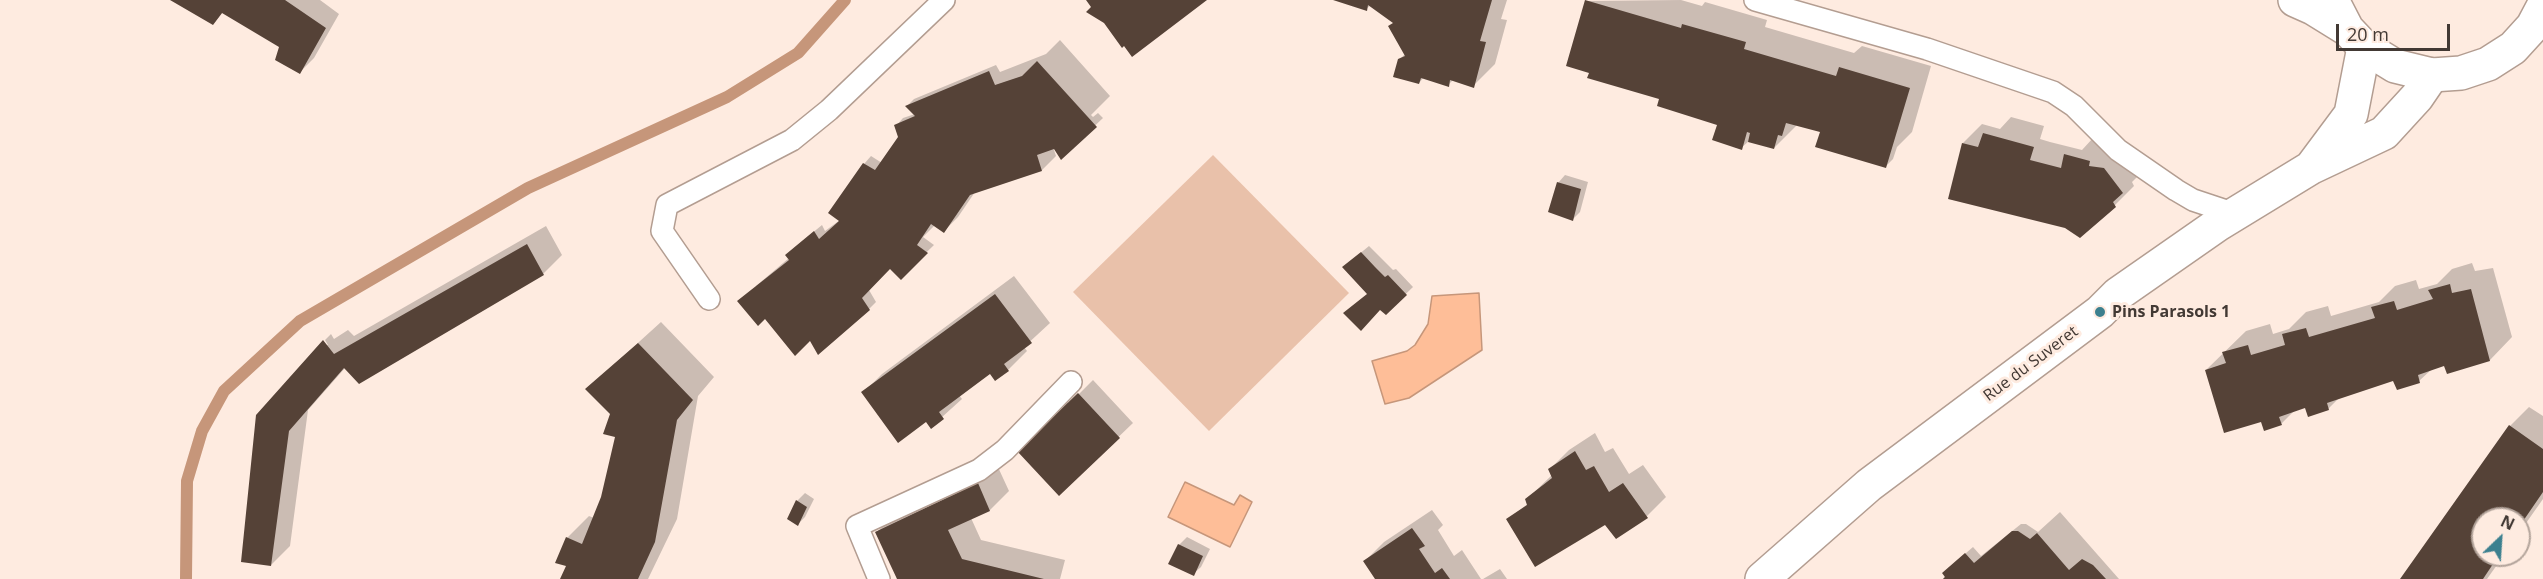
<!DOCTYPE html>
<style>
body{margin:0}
#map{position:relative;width:2543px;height:579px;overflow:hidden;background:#feebe0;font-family:"Open Sans",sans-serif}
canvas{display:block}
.north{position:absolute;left:2471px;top:507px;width:60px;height:60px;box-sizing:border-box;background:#feebe0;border:2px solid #b3a49b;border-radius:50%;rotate:25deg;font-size:16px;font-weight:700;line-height:24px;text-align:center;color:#423934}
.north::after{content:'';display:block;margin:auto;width:21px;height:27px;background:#3c808f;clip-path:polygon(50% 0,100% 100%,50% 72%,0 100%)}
.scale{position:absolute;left:2336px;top:24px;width:114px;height:27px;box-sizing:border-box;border:3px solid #423934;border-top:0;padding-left:8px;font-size:18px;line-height:21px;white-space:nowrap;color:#423934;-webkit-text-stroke:4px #feebe0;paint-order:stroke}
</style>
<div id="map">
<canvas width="2543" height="579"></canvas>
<div class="north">N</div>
<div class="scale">20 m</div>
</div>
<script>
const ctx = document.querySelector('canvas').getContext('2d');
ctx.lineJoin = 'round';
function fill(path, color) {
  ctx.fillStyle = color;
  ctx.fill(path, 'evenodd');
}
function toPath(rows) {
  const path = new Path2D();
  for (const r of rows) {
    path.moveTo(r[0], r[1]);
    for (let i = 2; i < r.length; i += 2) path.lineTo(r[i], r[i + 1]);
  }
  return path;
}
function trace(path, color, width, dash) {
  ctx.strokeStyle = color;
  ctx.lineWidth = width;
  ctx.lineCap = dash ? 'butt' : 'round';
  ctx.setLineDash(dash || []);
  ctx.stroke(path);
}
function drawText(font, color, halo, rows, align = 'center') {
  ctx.font = font + ' "Open Sans",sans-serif';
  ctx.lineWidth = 6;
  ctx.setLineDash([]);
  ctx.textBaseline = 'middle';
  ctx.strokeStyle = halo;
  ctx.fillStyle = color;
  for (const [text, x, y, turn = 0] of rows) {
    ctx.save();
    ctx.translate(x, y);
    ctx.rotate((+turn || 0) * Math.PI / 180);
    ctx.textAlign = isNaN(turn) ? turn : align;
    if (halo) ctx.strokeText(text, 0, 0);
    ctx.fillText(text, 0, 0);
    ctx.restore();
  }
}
const green = toPath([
 [1213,155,1349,293,1209,431,1073,292]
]);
const water = toPath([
 [1479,293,1482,350,1409,398,1385,404,1372,361,1407,351,1415,345,1428,324,1432,296,1479,293],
 [1185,482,1234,505,1240,495,1252,502,1230,547,1168,517,1185,482]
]);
const shadow = toPath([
 [173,0,320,0,339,14,314,58,300,72,281,46,223,12,213,24],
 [1336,0,1507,0,1501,19,1507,20,1495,64,1473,86,1453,80,1448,85,1424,77,1419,83,1399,60,1405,54,1394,22,1371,5,1366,9],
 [1681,0,1702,6,1705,2,1767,20,1765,27,1854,53,1862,46,1931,66,1912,132,1897,147,1893,159,1886,166,1821,131,1797,125,1774,148,1749,141,1741,148,1719,123,1661,98,1587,1],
 [1060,40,1110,96,1091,115,1093,117,1098,113,1103,118,1061,158,1053,147,1056,156,1042,170,975,192,958,217,944,231,935,225,923,237,934,245,901,277,891,267,869,290,876,302,869,309,811,340,756,286,789,258,794,248,822,225,825,231,840,220,864,164,871,156,882,163,900,137,896,126,903,118,915,114,907,106,914,99,996,65,1000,72,1046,54],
 [2011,117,2044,126,2040,139,2050,142,2082,150,2093,138,2141,173,2132,182,2134,186,2115,205,2066,227,1950,198,1963,143,1982,124,2000,129],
 [1565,175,1588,182,1580,212,1573,219,1558,183],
 [546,226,562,255,543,274,345,368,308,410,290,546,271,565,258,416,325,345,328,345,325,340,331,334,334,339,348,330,354,336],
 [1369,246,1393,270,1396,269,1413,287,1386,313,1368,294,1352,260],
 [2472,263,2475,271,2493,268,2512,337,2490,360,2445,364,2432,369,2419,381,2393,380,2340,397,2328,409,2306,406,2295,410,2282,423,2265,429,2262,420,2206,370,2246,331,2270,324,2273,334,2289,329,2306,312,2328,306,2331,316,2379,302,2395,286,2416,280,2419,289,2437,284,2452,269],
 [1014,276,1050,323,1024,347,1027,351,1008,370,990,372,959,395,962,399,931,427,926,420,863,393,882,374],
 [661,322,714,377,698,396,677,519,648,579,561,579,568,565,567,538,589,516,594,518,603,497,617,435,612,414,587,389],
 [1093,380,1133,423,1059,494,1018,450,1062,397,1069,404],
 [2529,407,2543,416,2543,499,2519,533,2519,519,2483,519,2483,555,2504,555,2487,579,2402,579,2510,426],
 [1595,433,1605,452,1613,448,1629,474,1643,465,1666,497,1647,516,1616,537,1605,523,1508,519,1529,503,1527,499,1552,475,1550,469,1569,450],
 [997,465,1009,491,990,510,971,518,981,540,1065,560,1060,579,898,579,877,532,896,513],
 [805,493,814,499,805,517,798,524,789,519,797,501],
 [1432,510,1443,525,1438,530,1454,556,1462,550,1481,579,1376,579,1365,561,1384,542],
 [2060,512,2119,579,1943,579,1951,566,1973,547,1981,556,2021,524,2026,524,2038,532],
 [1187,537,1210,549,1201,567,1193,574,1179,545],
 [1500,569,1507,579,1483,579]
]);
const stream = toPath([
 [186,579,187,481,202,431,224,391,300,321,528,188,727,97,798,53,845,0]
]);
const building = toPath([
 [170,0,285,0,326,28,300,74,275,60,279,47,222,13,213,25],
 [1086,0,1207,0,1132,57,1124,46,1122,48,1104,23,1086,12,1091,7],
 [1333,0,1492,0,1480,41,1486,42,1474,88,1450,80,1449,87,1421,78,1419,84,1393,77,1398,59,1405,56,1388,26,1393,23,1368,5,1367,11],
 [1585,0,1681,28,1682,24,1746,42,1744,49,1836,76,1839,67,1910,88,1886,168,1815,147,1820,132,1786,123,1782,136,1778,135,1774,149,1748,142,1750,133,1747,132,1742,150,1712,140,1717,125,1657,106,1659,99,1587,78,1589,73,1566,66],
 [1037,61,1097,127,1061,160,1054,149,1037,155,1042,171,970,195,944,233,931,224,917,245,928,253,901,280,890,269,862,298,870,310,818,355,810,341,795,356,765,319,758,326,737,301,789,260,785,255,814,231,819,239,839,221,828,213,863,163,875,170,898,137,894,125,915,116,905,106,989,71,995,85,1022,76],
 [1983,133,2034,147,2030,160,2061,168,2064,154,2090,161,2089,166,2104,168,2123,193,2113,202,2116,207,2080,238,2065,228,1948,199,1962,143,1978,147],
 [1557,182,1581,189,1573,221,1548,212],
 [527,244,544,275,359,384,344,368,289,431,271,566,241,562,256,415,323,340,334,354],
 [1361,252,1375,267,1385,277,1388,275,1407,295,1386,315,1380,310,1361,331,1343,313,1367,294,1342,267],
 [2450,284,2452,293,2471,289,2490,361,2447,374,2444,366,2418,375,2420,383,2397,390,2393,381,2327,403,2329,410,2308,417,2305,408,2279,417,2282,425,2264,431,2261,422,2224,433,2205,370,2226,363,2222,352,2248,345,2251,355,2285,345,2282,334,2306,328,2309,337,2375,318,2371,307,2394,301,2397,310,2433,299,2428,290],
 [995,294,1032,343,1004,364,1009,371,995,381,990,374,939,412,944,419,931,429,926,422,898,443,861,392],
 [638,343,693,400,677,420,655,542,638,579,560,579,566,566,555,563,566,537,582,544,601,497,615,437,603,434,610,414,585,389],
 [1078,393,1120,438,1059,496,1017,451,1047,410,1053,417],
 [2509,425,2543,449,2543,492,2519,527,2519,519,2483,519,2483,555,2499,555,2483,579,2400,579],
 [1575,451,1586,470,1594,466,1609,492,1623,483,1648,518,1616,539,1605,525,1535,567,1506,519,1527,505,1525,499,1552,478,1548,469],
 [978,483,990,511,948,530,962,559,1044,579,897,579,875,532],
 [796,500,807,507,798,526,787,519],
 [1412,528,1425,546,1419,549,1435,573,1442,568,1450,579,1375,579,1363,561],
 [2012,531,2018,531,2030,539,2037,533,2069,570,2082,559,2093,565,2106,579,1943,579,1945,577,1942,573,1965,553,1974,563],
 [1178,544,1203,556,1194,576,1168,564]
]);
const lane = toPath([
 [1755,0,1927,49,2053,92,2074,106,2118,150,2176,190,2193,200,2235,214],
 [709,299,662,231,667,205,792,140,829,110,944,0],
 [879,579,857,526,979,470,1005,450,1071,382]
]);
const street = toPath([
 [2313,165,2351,114,2364,47],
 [1762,579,1869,485,2100,312,2118,294,2217,225,2312,167,2384,133,2417,97,2432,75]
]);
const secondary = toPath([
 [2295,0,2313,8,2347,29],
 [2332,0,2347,29,2364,47,2395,66,2432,75,2461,73,2488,64,2513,48,2533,26,2543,7]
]);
const markers = [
 [2100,312,6,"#3c808f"]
];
const poiNames = [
 ["Pins Parasols 1",2112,312]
];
const streetNames = [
 ["Rue du Suveret",2031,364,-37]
];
fill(green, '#e9c1aa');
fill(water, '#febe98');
trace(water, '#c6967a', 1.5);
fill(shadow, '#0003');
trace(stream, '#c6967a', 12);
fill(building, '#554237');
trace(lane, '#b39d91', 24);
trace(street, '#b39d91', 36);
trace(secondary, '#b39d91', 36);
trace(lane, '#fff', 21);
trace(street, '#fff', 33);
trace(secondary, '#fff', 33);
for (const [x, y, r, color] of markers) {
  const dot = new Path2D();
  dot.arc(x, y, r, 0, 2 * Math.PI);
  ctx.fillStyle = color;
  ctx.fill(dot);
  trace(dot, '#feebe0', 2);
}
drawText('bold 16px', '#423934', '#feebe0', poiNames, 'left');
drawText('16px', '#423934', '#feebe0', streetNames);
</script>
